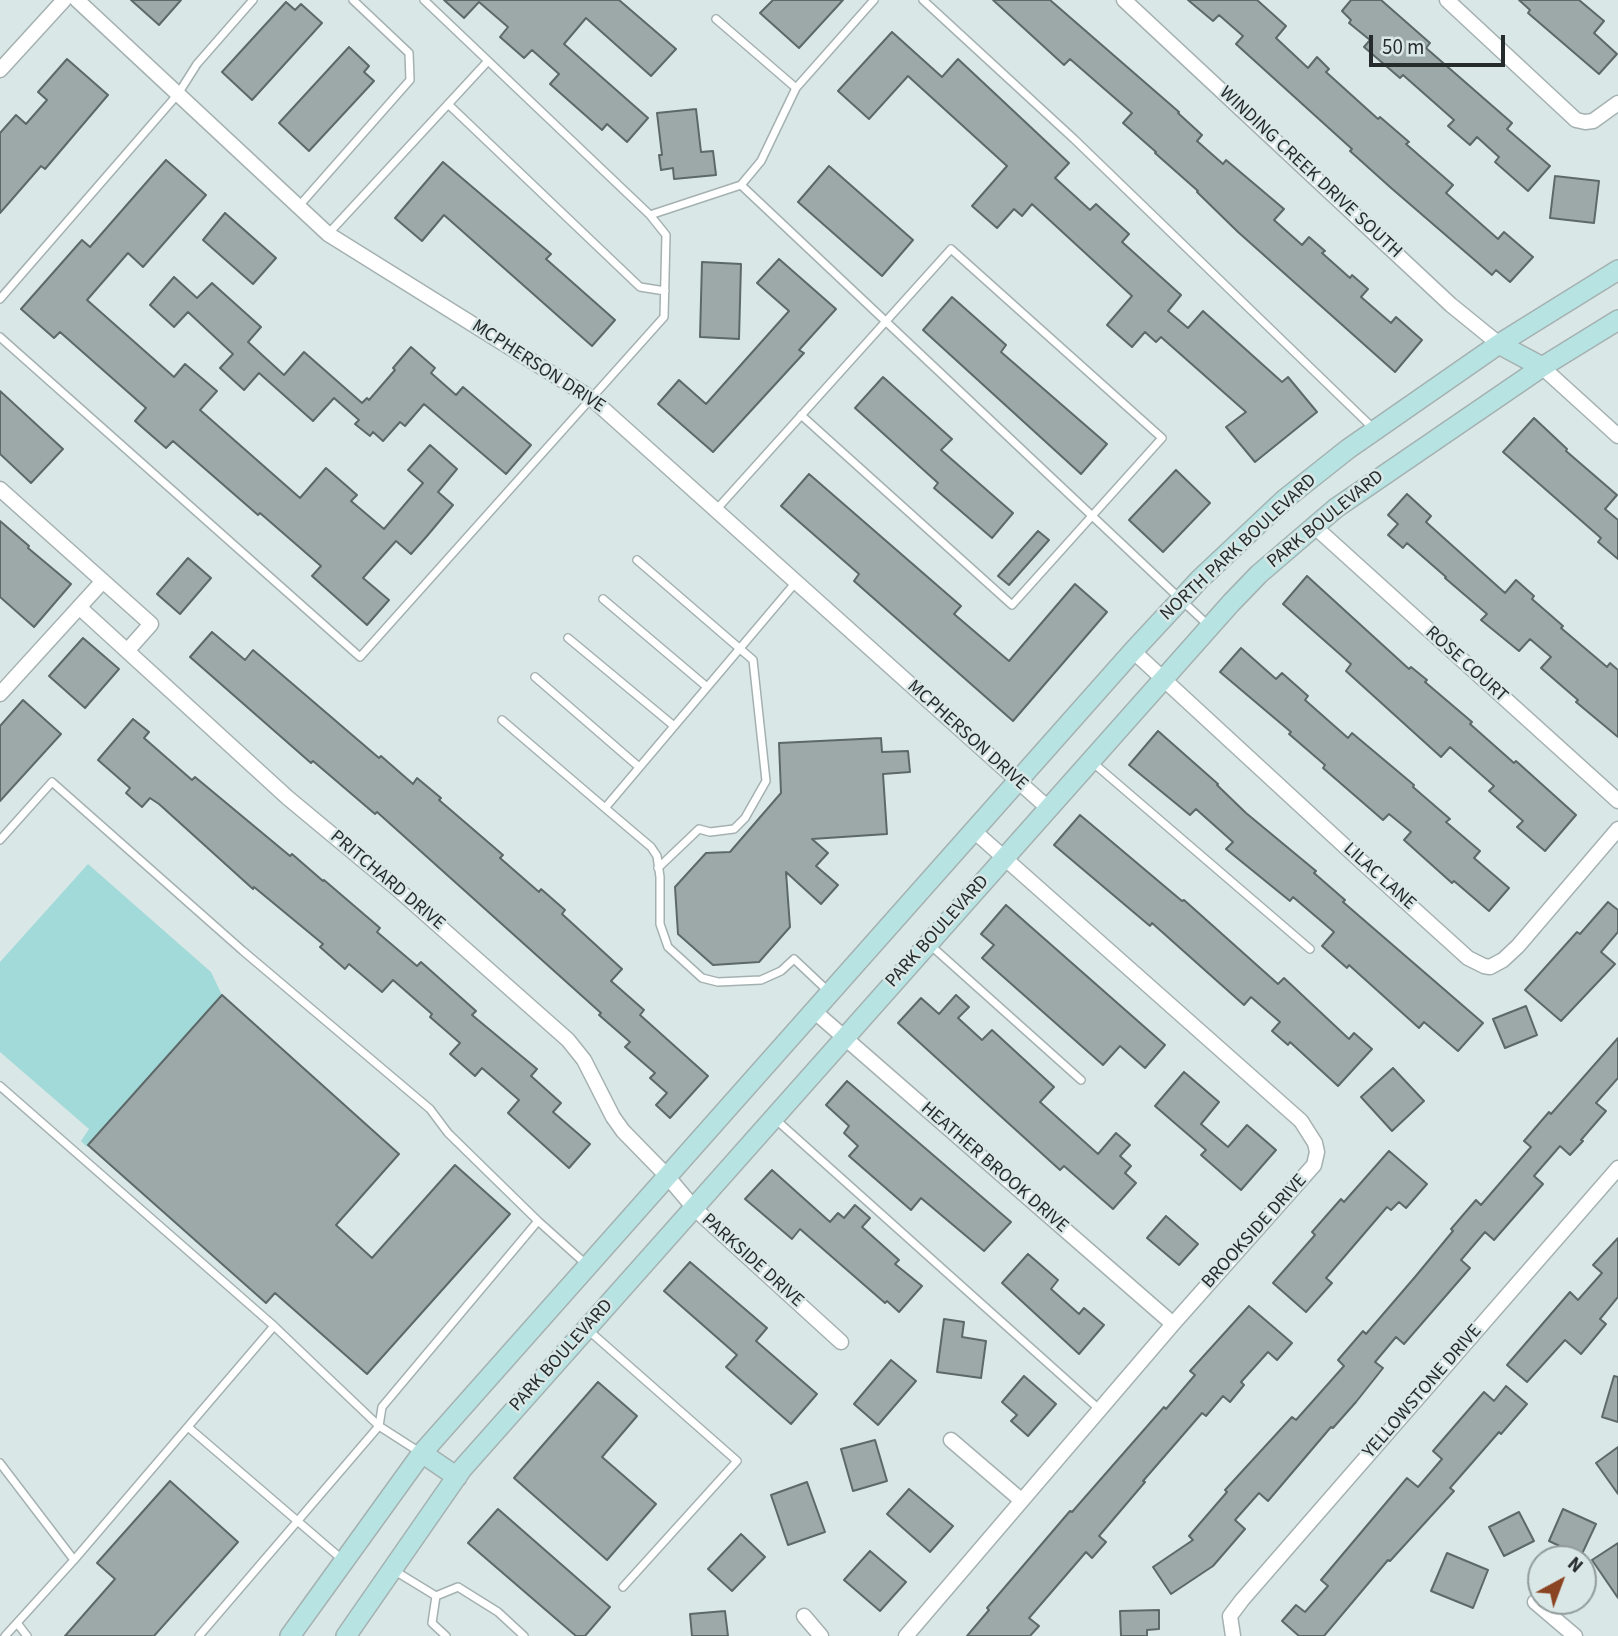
<!DOCTYPE html>
<style>
body{margin:0}
#map{position:relative;width:1618px;height:1636px;overflow:hidden;background:#dae7e7;font-family:"Source Sans 3",sans-serif}
canvas{display:block}
.north{position:absolute;left:1527px;top:1545px;width:70px;height:70px;box-sizing:border-box;background:#dae7e7;border:2px solid #929c9c;border-radius:50%;rotate:41deg;font-size:19px;font-weight:700;line-height:28px;text-align:center;color:#262b2b}
.north::after{content:'';display:block;margin:auto;width:24px;height:32px;background:#8b4421;clip-path:polygon(50% 0,100% 100%,50% 72%,0 100%)}
.scale{position:absolute;left:1369px;top:35px;width:136px;height:32px;box-sizing:border-box;border:4px solid #262b2b;border-top:0;padding-left:9px;font-size:21px;line-height:24px;white-space:nowrap;color:#262b2b;-webkit-text-stroke:5px #dae7e7;paint-order:stroke}
</style>
<div id="map">
<canvas width="1618" height="1636"></canvas>
<div class="north">N</div>
<div class="scale">50 m</div>
</div>
<script>
const ctx = document.querySelector('canvas').getContext('2d');
ctx.lineJoin = 'round';
function fill(path, color) {
  ctx.fillStyle = color;
  ctx.fill(path, 'evenodd');
}
function toPath(rows) {
  const path = new Path2D();
  for (const r of rows) {
    path.moveTo(r[0], r[1]);
    for (let i = 2; i < r.length; i += 2) path.lineTo(r[i], r[i + 1]);
  }
  return path;
}
function trace(path, color, width, dash) {
  ctx.strokeStyle = color;
  ctx.lineWidth = width;
  ctx.lineCap = dash ? 'butt' : 'round';
  ctx.setLineDash(dash || []);
  ctx.stroke(path);
}
function drawText(font, color, halo, rows, align = 'center') {
  ctx.font = font + ' "Source Sans 3",sans-serif';
  ctx.lineWidth = 5;
  ctx.setLineDash([]);
  ctx.textBaseline = 'middle';
  ctx.strokeStyle = halo;
  ctx.fillStyle = color;
  for (const [text, x, y, turn = 0] of rows) {
    ctx.save();
    ctx.translate(x, y);
    ctx.rotate((+turn || 0) * Math.PI / 180);
    ctx.textAlign = isNaN(turn) ? turn : align;
    if (halo) ctx.strokeText(text, 0, 0);
    ctx.fillText(text, 0, 0);
    ctx.restore();
  }
}
const green = toPath([
 [88,864,211,972,222,995,87,1147,81,1141,89,1129,0,1052,0,962]
]);
const building = toPath([
 [131,0,181,0,159,25,131,0],
 [444,0,619,0,676,49,651,76,586,18,564,44,648,118,627,142,607,124,602,130,550,84,559,74,532,50,524,58,500,37,508,27,479,2,464,18,444,0],
 [773,0,843,0,799,48,760,13,773,0],
 [993,0,1050,0,1179,112,1178,113,1202,135,1197,141,1223,164,1226,160,1284,209,1274,220,1302,245,1309,237,1325,251,1322,253,1350,278,1352,275,1368,289,1361,297,1391,323,1396,317,1422,340,1395,372,1238,232,1197,192,1198,191,1155,153,1156,152,1123,123,1132,113,1070,59,1064,65,993,0],
 [1188,0,1257,0,1286,26,1276,38,1308,68,1317,57,1329,69,1326,72,1378,119,1380,117,1409,142,1406,144,1453,185,1446,193,1498,239,1504,232,1533,257,1510,282,1496,270,1492,275,1390,187,1350,151,1352,149,1236,44,1243,36,1219,15,1213,21,1188,0],
 [1351,0,1381,0,1430,43,1426,48,1512,123,1507,129,1550,166,1528,191,1495,162,1499,157,1477,137,1470,145,1448,126,1454,120,1403,75,1400,78,1364,47,1370,40,1349,23,1351,20,1342,11,1351,0],
 [1519,0,1579,0,1604,21,1594,33,1617,54,1599,74,1528,13,1530,10,1519,0],
 [286,2,295,10,301,4,322,23,252,100,222,72,286,2],
 [892,32,942,77,958,59,1069,163,1055,178,1090,210,1096,204,1129,234,1122,242,1181,295,1168,311,1188,328,1203,311,1282,382,1288,377,1317,412,1255,462,1226,427,1246,412,1161,337,1156,342,1145,332,1132,347,1107,325,1132,296,1032,204,1022,216,1014,209,997,228,972,206,1007,166,908,76,869,119,838,91,892,32],
 [349,47,369,66,364,72,374,81,309,151,279,123,349,47],
 [67,59,108,95,45,169,41,166,0,213,0,133,16,115,26,124,47,100,38,92,67,59],
 [696,109,701,152,713,151,716,175,674,179,673,168,661,170,659,155,662,155,657,113,696,109],
 [166,160,206,195,143,267,128,253,87,300,174,377,185,364,217,391,200,410,300,498,326,468,357,495,351,501,384,529,423,483,408,470,430,445,457,469,438,492,453,505,427,536,411,554,396,541,363,578,389,600,367,625,312,576,321,566,260,513,258,515,173,441,166,448,135,421,146,408,60,332,54,338,21,309,82,240,90,247,166,160],
 [443,162,551,254,546,259,615,320,592,346,444,215,422,241,395,218,443,162],
 [829,166,913,240,882,276,798,202,829,166],
 [1555,176,1599,181,1594,223,1550,218,1555,176],
 [225,213,276,258,253,284,203,240,225,213],
 [779,259,836,309,799,350,804,353,713,452,658,404,679,380,706,404,789,311,757,283,779,259],
 [702,262,741,264,739,339,700,337,702,262],
 [174,277,197,298,212,283,261,327,248,342,284,375,304,352,362,403,367,398,369,400,395,370,393,368,411,347,435,368,431,373,456,395,463,387,531,445,506,474,424,404,405,426,400,422,383,441,373,432,370,436,355,424,359,420,334,398,313,421,259,373,244,390,220,368,233,354,188,312,174,327,150,305,174,277],
 [952,297,1006,345,1001,352,1107,444,1081,474,923,330,952,297],
 [883,377,952,439,941,450,1013,513,992,538,934,488,938,483,855,408,883,377],
 [0,391,63,449,31,483,0,454,0,391],
 [1534,418,1567,449,1566,451,1617,495,1605,509,1618,520,1618,559,1598,542,1601,538,1503,452,1534,418],
 [1176,470,1210,503,1163,552,1129,520,1176,470],
 [809,474,961,606,954,614,1009,661,1075,584,1107,612,1013,721,854,581,859,574,781,506,809,474],
 [1407,494,1431,516,1426,522,1505,593,1516,580,1534,596,1532,599,1563,626,1561,628,1607,667,1610,663,1618,670,1618,737,1576,702,1578,700,1541,668,1551,657,1530,639,1519,651,1481,620,1487,614,1445,578,1446,577,1407,543,1403,548,1388,535,1398,524,1388,515,1407,494],
 [0,521,29,546,28,548,71,584,34,627,0,597,0,521],
 [1038,531,1049,540,1009,585,998,576,1038,531],
 [188,558,211,578,180,614,157,594,188,558],
 [1307,576,1409,669,1411,667,1427,680,1425,682,1472,722,1470,724,1514,763,1516,761,1576,815,1545,851,1517,827,1523,821,1489,791,1494,786,1450,747,1441,757,1346,671,1351,664,1283,604,1307,576],
 [212,632,245,660,253,650,379,758,381,756,413,784,417,778,441,798,439,800,503,855,500,858,539,892,541,889,565,910,562,914,622,969,611,981,644,1010,640,1015,708,1076,670,1118,656,1105,667,1093,650,1078,655,1073,625,1047,630,1042,599,1015,601,1013,377,812,375,814,313,761,311,763,190,657,212,632],
 [83,638,119,669,85,708,49,676,83,638],
 [1241,648,1276,679,1282,673,1308,696,1305,700,1348,738,1352,733,1414,785,1413,787,1450,819,1446,822,1480,851,1474,858,1509,888,1489,911,1454,881,1452,883,1404,840,1411,832,1389,814,1383,820,1323,768,1325,765,1289,734,1291,732,1220,672,1241,648],
 [23,700,61,734,0,801,0,726,23,700],
 [133,719,149,732,144,738,192,780,195,777,290,856,292,854,323,881,324,880,380,928,377,932,417,966,421,962,476,1011,472,1015,537,1069,531,1076,561,1103,553,1112,590,1144,569,1168,508,1113,519,1100,482,1068,475,1076,450,1054,460,1043,430,1017,432,1014,393,980,382,992,349,964,345,969,320,947,323,944,254,887,253,889,159,804,150,798,142,807,126,793,130,788,98,760,133,719],
 [1158,731,1218,784,1217,785,1246,813,1316,871,1314,873,1345,900,1343,902,1483,1023,1458,1051,1424,1022,1419,1028,1349,965,1347,968,1322,946,1334,932,1293,897,1290,901,1226,849,1233,842,1196,809,1190,815,1129,765,1158,731],
 [881,738,882,752,908,751,910,772,883,774,887,834,812,839,828,853,816,866,838,885,821,904,786,872,790,927,759,962,713,965,678,934,675,887,706,853,730,852,781,793,779,743,881,738],
 [1080,815,1182,901,1184,900,1278,984,1284,978,1349,1039,1354,1033,1372,1049,1338,1086,1290,1042,1288,1045,1272,1031,1280,1022,1251,997,1244,1005,1152,923,1150,926,1054,845,1080,815],
 [1608,902,1618,910,1618,932,1601,952,1615,964,1561,1021,1525,990,1577,932,1580,934,1608,902],
 [1006,905,1165,1045,1145,1068,1120,1046,1103,1065,982,958,994,945,981,934,1006,905],
 [222,995,399,1154,336,1225,372,1258,455,1165,510,1214,367,1374,275,1293,266,1303,88,1145,222,995],
 [956,995,969,1007,958,1018,982,1040,992,1030,1054,1087,1040,1102,1098,1154,1116,1133,1130,1145,1120,1156,1131,1166,1125,1173,1136,1183,1113,1209,1064,1166,1060,1170,898,1023,921,998,939,1014,956,995],
 [1526,1006,1537,1035,1505,1048,1493,1019,1526,1006],
 [1618,1038,1618,1078,1596,1103,1606,1111,1581,1140,1583,1141,1570,1155,1560,1146,1534,1176,1543,1184,1494,1240,1485,1232,1461,1260,1470,1268,1404,1344,1396,1337,1375,1362,1383,1368,1356,1402,1333,1428,1331,1427,1268,1501,1259,1493,1235,1520,1245,1529,1213,1566,1171,1594,1153,1567,1193,1540,1189,1536,1227,1492,1225,1490,1292,1417,1296,1420,1344,1366,1338,1360,1363,1331,1366,1334,1415,1277,1453,1231,1451,1229,1476,1200,1481,1205,1531,1147,1524,1141,1549,1112,1551,1114,1618,1038],
 [1393,1068,1424,1101,1392,1131,1361,1097,1393,1068],
 [1184,1072,1219,1102,1201,1124,1228,1147,1247,1125,1276,1150,1241,1190,1201,1155,1206,1150,1155,1106,1184,1072],
 [847,1081,1011,1222,984,1251,921,1198,911,1210,849,1156,858,1146,844,1133,849,1126,826,1105,847,1081],
 [1389,1151,1427,1184,1406,1208,1399,1202,1391,1210,1387,1207,1326,1278,1332,1283,1306,1312,1273,1283,1315,1235,1312,1232,1341,1199,1344,1202,1389,1151],
 [772,1170,830,1222,838,1213,844,1218,855,1205,870,1218,862,1227,899,1260,895,1264,922,1286,899,1312,887,1301,885,1303,800,1229,792,1239,745,1199,772,1170],
 [1166,1216,1198,1244,1179,1265,1147,1238,1166,1216],
 [1618,1238,1618,1297,1600,1319,1606,1324,1581,1354,1565,1340,1527,1382,1507,1365,1570,1292,1578,1300,1602,1273,1593,1265,1618,1238],
 [1028,1254,1058,1280,1051,1289,1079,1314,1084,1308,1104,1325,1079,1354,1002,1283,1028,1254],
 [690,1262,767,1328,756,1341,817,1394,791,1424,726,1367,737,1355,664,1291,690,1262],
 [1249,1306,1292,1343,1277,1360,1268,1352,1241,1382,1244,1385,1230,1402,1223,1396,1206,1416,1202,1413,1143,1481,1145,1482,1099,1536,1106,1542,1092,1558,1086,1552,1029,1618,1039,1626,1030,1636,967,1636,989,1610,987,1608,1070,1511,1072,1512,1164,1407,1166,1409,1195,1375,1190,1371,1249,1306],
 [944,1319,964,1322,962,1337,986,1341,981,1378,937,1372,944,1319],
 [891,1360,916,1381,878,1425,854,1404,891,1360],
 [1024,1376,1056,1404,1028,1436,1011,1421,1017,1415,1002,1402,1024,1376],
 [1614,1376,1618,1377,1618,1422,1602,1417,1614,1376],
 [598,1382,637,1416,602,1457,656,1504,607,1560,514,1478,598,1382],
 [1506,1386,1527,1404,1501,1434,1499,1432,1450,1488,1454,1491,1390,1561,1388,1560,1324,1636,1299,1636,1282,1621,1296,1605,1305,1612,1328,1586,1321,1580,1407,1478,1418,1487,1442,1459,1433,1451,1484,1392,1494,1401,1506,1386],
 [875,1440,887,1481,853,1491,841,1449,875,1440],
 [1618,1447,1618,1494,1596,1463,1618,1447],
 [170,1481,238,1542,154,1636,65,1636,115,1579,97,1563,170,1481],
 [807,1482,825,1532,788,1545,771,1495,807,1482],
 [909,1489,953,1526,930,1552,887,1514,909,1489],
 [498,1509,610,1607,585,1636,576,1636,468,1543,498,1509],
 [1563,1509,1596,1524,1581,1556,1549,1541,1563,1509],
 [1519,1512,1534,1541,1504,1556,1489,1527,1519,1512],
 [741,1534,765,1557,732,1591,708,1569,741,1534],
 [1618,1543,1618,1598,1592,1560,1618,1543],
 [870,1551,906,1582,880,1611,844,1580,870,1551],
 [1447,1553,1488,1570,1473,1608,1431,1591,1447,1553],
 [1159,1610,1159,1629,1147,1630,1147,1636,1121,1636,1120,1611,1159,1610],
 [725,1611,728,1636,692,1636,690,1614,725,1611]
]);
const service = toPath([
 [923,0,1074,139,1375,430],
 [716,19,796,88],
 [448,104,640,287,665,291],
 [741,185,1209,626],
 [299,206,410,80,409,53,353,0],
 [650,215,741,185,761,161,796,88,874,0],
 [328,234,488,61],
 [0,299,178,94,197,64,253,0],
 [0,337,360,657,664,317,666,235,650,215,424,0],
 [716,510,951,249,1162,438,1012,605,801,415],
 [637,560,753,660,766,781,745,818,734,829,710,832,699,829,658,868],
 [796,582,605,808,651,847,657,856,660,877,660,924,668,947,702,978,718,982,761,980,781,971,794,959,829,992],
 [603,599,707,687],
 [568,638,674,726],
 [535,677,639,767],
 [502,720,605,808],
 [1091,761,1310,949],
 [0,840,52,782,243,951,430,1109,448,1133,538,1221],
 [929,944,1081,1080],
 [0,1086,274,1326],
 [774,1118,1099,1409],
 [587,1329,737,1461,623,1587],
 [188,1427,344,1561],
 [0,1463,74,1560,5,1636],
 [74,1560,274,1326,379,1426,421,1453],
 [395,1571,436,1596],
 [436,1596,458,1587,498,1612,524,1636],
 [436,1596,432,1623,446,1636],
 [17,1623,27,1636],
 [199,1636,379,1426,382,1407,538,1221,587,1265]
]);
const minor = toPath([
 [77,0,328,234,591,398,1048,808],
 [1124,0,1451,305,1499,344],
 [1447,0,1576,120,1585,122,1593,121,1618,103],
 [0,70,64,0],
 [1542,367,1618,436],
 [0,489,151,624,127,651],
 [1315,527,1618,801],
 [79,607,288,798,394,886,568,1040,584,1060,613,1117,623,1131,667,1176,694,1208,841,1342],
 [1133,651,1363,863,1468,958,1484,966,1490,967,1503,960,1518,946,1618,829],
 [0,694,103,581],
 [814,1011,1173,1324],
 [951,1440,1021,1500],
 [1535,1602,1575,1636],
 [804,1616,821,1636],
 [906,1636,1173,1324,1314,1165,1317,1152,1315,1143,1301,1121,974,831],
 [1233,1636,1230,1616,1242,1600,1618,1168]
]);
const secondary = toPath([
 [1499,344,1542,367],
 [422,1453,457,1477],
 [290,1636,422,1453,1133,651,1200,579,1285,499,1348,449,1499,344,1618,270],
 [346,1636,462,1469,1231,603,1259,574,1336,508,1542,367,1618,320]
]);
const streetNames = [
 ["WINDING CREEK DRIVE SOUTH",1310,173,43],
 ["MCPHERSON DRIVE",538,367,33],
 ["PARK BOULEVARD",1326,520,-39],
 ["NORTH PARK BOULEVARD",1239,548,-43],
 ["ROSE COURT",1466,665,42],
 ["MCPHERSON DRIVE",967,736,42],
 ["LILAC LANE",1379,877,42],
 ["PRITCHARD DRIVE",387,881,40],
 ["PARK BOULEVARD",938,932,-48],
 ["HEATHER BROOK DRIVE",994,1168,41],
 ["BROOKSIDE DRIVE",1255,1232,-48],
 ["PARKSIDE DRIVE",752,1261,42],
 ["PARK BOULEVARD",562,1356,-48],
 ["YELLOWSTONE DRIVE",1423,1392,-49]
];
fill(green, '#a2dad9');
fill(building, '#9da9a9');
trace(building, '#5d6868', 2);
trace(service, '#a5b1b1', 10);
trace(minor, '#a5b1b1', 17);
trace(secondary, '#a5b1b1', 22);
trace(service, '#fff', 7);
trace(minor, '#fff', 14);
trace(secondary, '#b7e3e3', 19);
drawText('19px', '#262b2b', '#dae7e7', streetNames);
</script>
